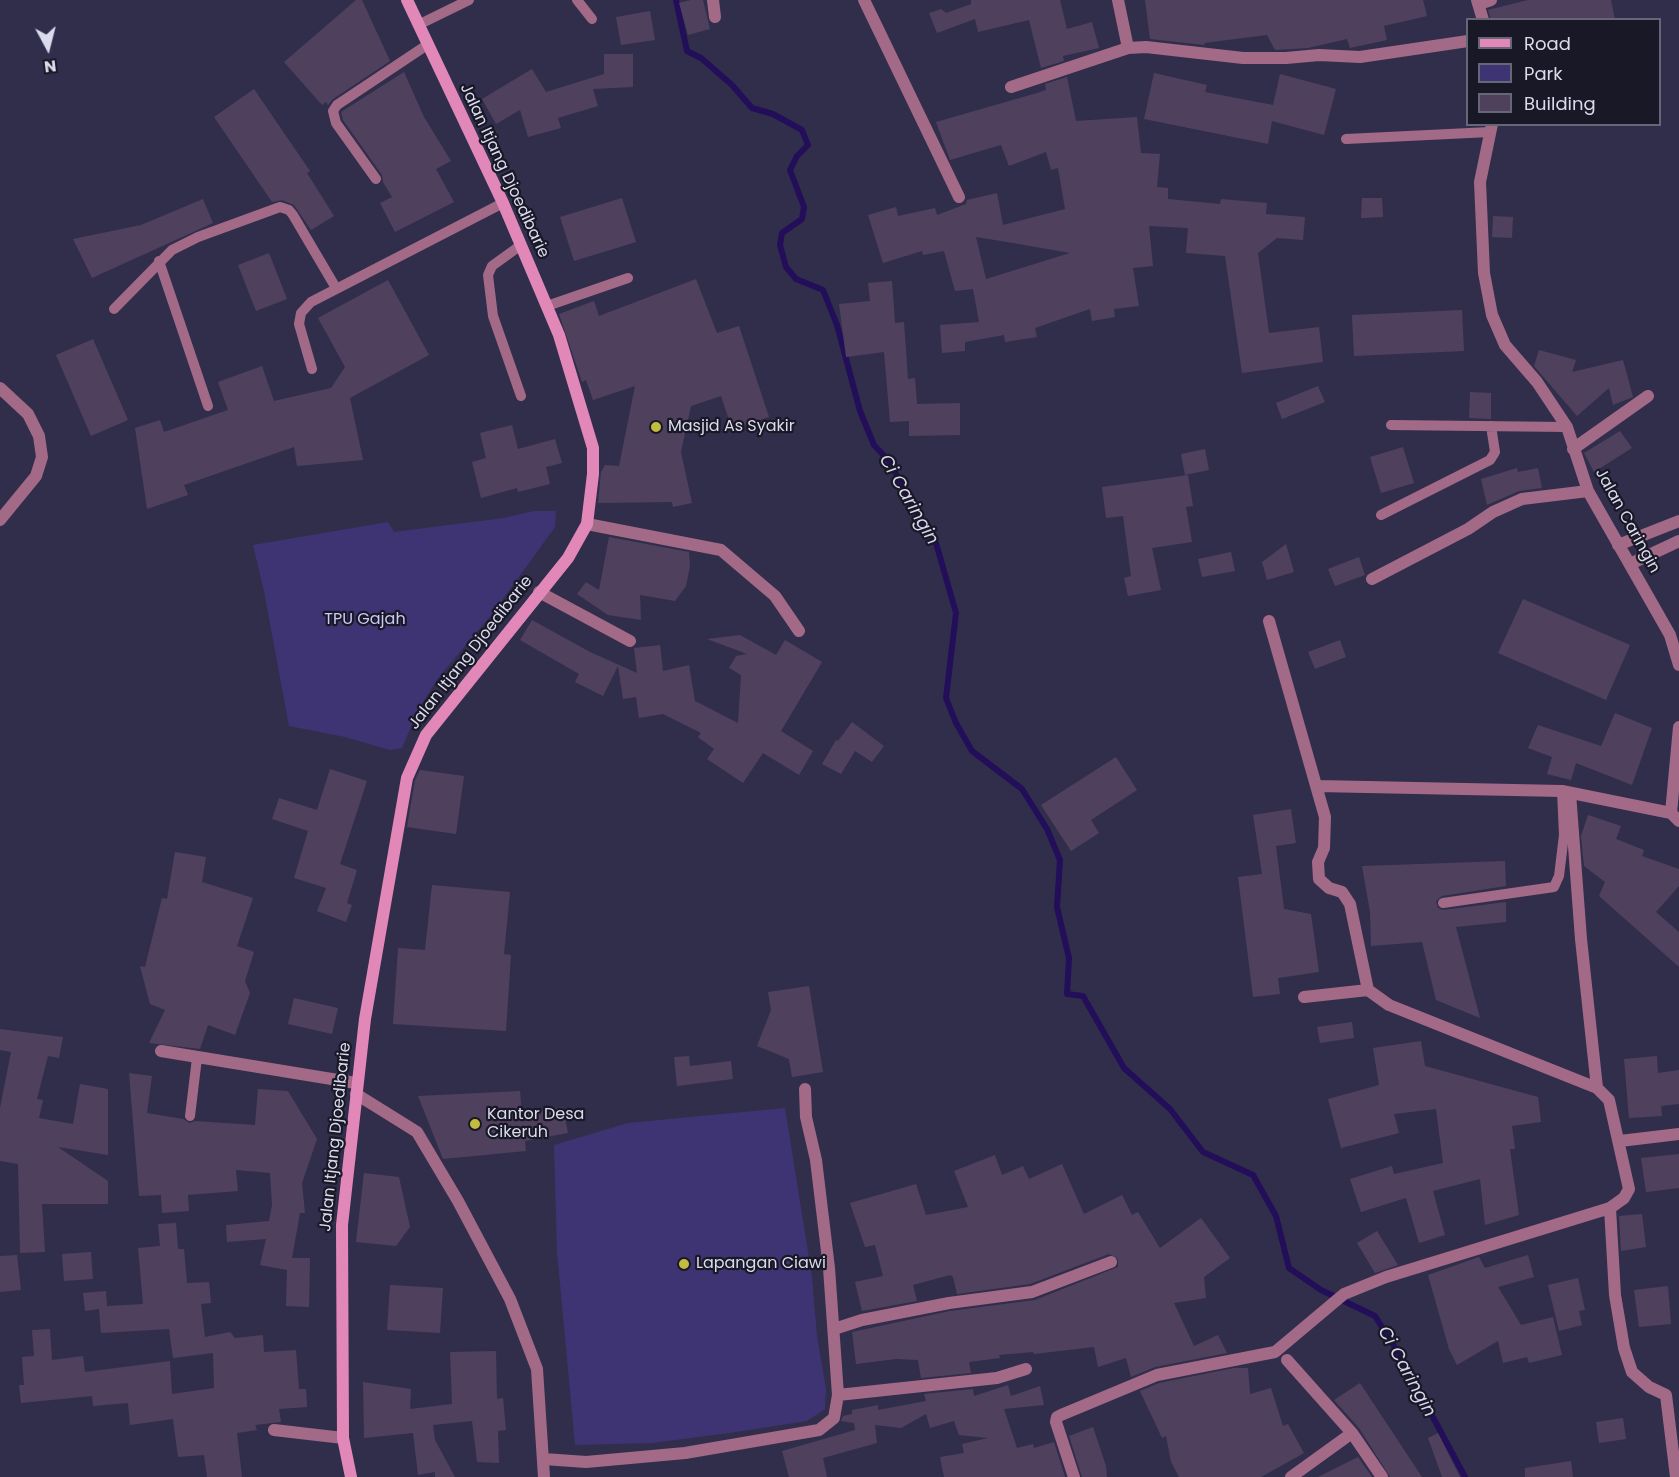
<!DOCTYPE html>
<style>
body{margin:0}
#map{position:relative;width:1679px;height:1477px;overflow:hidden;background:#312e4c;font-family:Poppins,sans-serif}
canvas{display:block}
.legend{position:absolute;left:1466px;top:18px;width:195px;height:108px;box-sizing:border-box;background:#191826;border:2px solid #676676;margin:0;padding:8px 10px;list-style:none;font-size:18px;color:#dbdbee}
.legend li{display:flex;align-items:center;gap:12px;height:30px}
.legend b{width:30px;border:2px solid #676676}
.north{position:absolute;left:18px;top:18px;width:60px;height:60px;-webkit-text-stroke:4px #191826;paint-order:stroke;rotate:173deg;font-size:16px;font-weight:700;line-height:24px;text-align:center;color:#dbdbee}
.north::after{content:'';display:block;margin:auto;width:21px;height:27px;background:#dbdbee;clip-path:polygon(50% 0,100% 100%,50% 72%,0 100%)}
</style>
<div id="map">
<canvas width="1679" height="1477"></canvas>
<ul class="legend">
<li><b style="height:8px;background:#e288b9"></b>Road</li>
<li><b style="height:16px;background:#3e3474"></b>Park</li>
<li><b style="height:16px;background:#4f415e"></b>Building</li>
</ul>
<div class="north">N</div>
</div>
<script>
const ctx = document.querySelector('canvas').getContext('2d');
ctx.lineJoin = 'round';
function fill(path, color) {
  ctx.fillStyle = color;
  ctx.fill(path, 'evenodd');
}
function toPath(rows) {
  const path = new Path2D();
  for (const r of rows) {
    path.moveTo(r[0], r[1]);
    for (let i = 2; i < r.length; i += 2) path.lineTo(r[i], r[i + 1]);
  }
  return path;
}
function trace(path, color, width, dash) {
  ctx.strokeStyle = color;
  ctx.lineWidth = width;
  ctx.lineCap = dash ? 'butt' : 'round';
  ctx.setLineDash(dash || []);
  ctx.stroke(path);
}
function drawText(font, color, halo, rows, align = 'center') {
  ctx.font = font + ' Poppins,sans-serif';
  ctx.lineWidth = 4.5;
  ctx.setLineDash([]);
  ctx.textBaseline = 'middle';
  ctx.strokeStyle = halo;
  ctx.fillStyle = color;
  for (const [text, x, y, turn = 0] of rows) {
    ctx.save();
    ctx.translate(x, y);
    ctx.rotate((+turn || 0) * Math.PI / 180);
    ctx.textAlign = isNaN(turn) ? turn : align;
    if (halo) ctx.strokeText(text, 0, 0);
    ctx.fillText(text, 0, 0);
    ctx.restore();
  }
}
const green = toPath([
 [534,511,556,511,555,527,492,614,438,678,418,710,402,748,390,750,345,737,289,726,264,591,253,545,388,522,394,532,504,518],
 [785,1108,812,1277,817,1336,826,1389,825,1409,807,1421,729,1433,652,1443,575,1445,557,1251,554,1145,628,1123]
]);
const stream = toPath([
 [676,0,687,51,701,58,732,85,752,108,773,114,802,130,808,145,797,156,790,170,804,207,802,219,782,233,780,245,786,267,796,279,823,290,837,325,860,411,874,445,890,462,906,494,936,543,956,613,946,698,956,723,972,751,1022,789,1047,829,1060,860,1057,907,1069,958,1067,994,1083,996,1124,1068,1170,1109,1203,1152,1253,1175,1276,1216,1289,1268,1321,1290,1375,1316,1399,1354,1465,1477]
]);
const building = toPath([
 [356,0,362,0,390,61,333,99,328,105,326,102,322,105,284,62],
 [691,0,703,0,710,29,688,35,679,3],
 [971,0,1060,0,1067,29,1092,22,1099,48,1063,56,1064,61,1041,68,1029,20,978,32,975,19,937,33,929,13,941,9,946,13,971,4],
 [1145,0,1423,0,1427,16,1384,26,1387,40,1350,48,1347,39,1308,48,1275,50,1267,35,1204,43,1205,45,1150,39],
 [1528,0,1611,0,1615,20,1491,20,1488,10],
 [650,11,655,40,621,45,616,17],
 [604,54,633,54,633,87,593,89,598,106,558,118,561,128,528,137,520,110,496,124,482,99,532,69,546,92,604,74],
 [404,72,424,117,451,161,436,169,454,202,395,232,380,203,392,197,383,182,382,175,343,120,341,112],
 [1154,73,1207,85,1205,92,1273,105,1280,74,1336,89,1324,135,1272,121,1268,144,1144,119],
 [1067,77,1076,121,1137,117,1141,153,1160,154,1157,187,1168,188,1168,199,1220,204,1221,199,1267,203,1266,214,1305,217,1303,240,1277,238,1258,253,1269,333,1319,327,1323,362,1242,373,1225,256,1186,253,1188,228,1149,226,1153,266,1133,268,1139,306,1114,309,1115,317,1092,321,1090,309,1035,328,1037,337,1005,342,1004,335,965,342,965,351,942,353,940,325,979,322,973,289,955,291,944,251,923,255,922,251,883,263,868,215,896,207,898,216,935,208,937,215,966,204,967,200,997,193,1003,225,1065,209,1058,168,1051,170,1046,152,1009,166,1001,145,950,160,936,122,1037,93,1046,90,1045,84],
 [976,237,1007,242,1070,253,986,279],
 [254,89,310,171,307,173,334,216,311,230,294,205,282,200,272,202,214,117],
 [622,198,636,242,574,261,560,217],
 [1362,198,1382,198,1383,217,1361,218],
 [203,199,213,223,92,278,73,239,141,225],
 [1493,216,1513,217,1512,238,1492,237],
 [269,253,287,299,256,311,238,265],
 [696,279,717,333,739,326,769,417,732,429,721,396,691,406,681,452,692,503,673,507,672,502,598,503,601,472,605,465,619,466,635,386,593,400,586,380,582,382,559,314,594,301,599,316],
 [388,280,429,355,350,398,363,460,297,466,294,447,184,485,188,495,147,509,135,428,160,420,164,432,228,410,218,382,262,366,274,401,331,388,345,367,318,318],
 [892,281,895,323,904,322,908,379,915,378,917,404,960,403,960,435,909,436,909,421,890,422,884,352,846,357,839,304,870,301,868,283],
 [1462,310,1464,351,1354,356,1352,315],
 [93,339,128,420,91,436,56,355],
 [1539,350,1576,360,1572,372,1623,360,1633,397,1613,405,1609,388,1577,416,1534,366],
 [1318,386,1325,402,1282,419,1276,403],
 [1470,392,1491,393,1491,419,1469,418],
 [512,425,518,449,555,439,562,463,546,467,550,484,518,492,517,488,481,498,472,462,486,458,480,433],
 [1620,431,1632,448,1594,472,1584,453],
 [1403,447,1414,483,1381,493,1370,457],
 [1205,449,1209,470,1185,475,1181,454],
 [1517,468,1518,472,1538,468,1542,488,1519,491,1487,505,1481,479],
 [1188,475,1193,506,1186,507,1192,542,1152,548,1161,590,1128,596,1124,578,1131,576,1123,516,1106,518,1102,487],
 [609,537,689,552,690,566,686,586,675,601,640,595,641,620,608,615,577,594,586,582,599,590],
 [1286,544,1294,572,1267,580,1262,562],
 [1231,552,1235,571,1202,577,1198,559],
 [1359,557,1365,575,1335,586,1328,569],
 [1523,599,1630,645,1606,700,1498,653],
 [532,620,590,652,637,673,634,648,660,645,663,671,689,665,695,701,738,723,741,675,729,668,736,656,747,654,707,639,740,635,776,655,785,640,822,662,781,731,813,751,799,775,763,753,743,783,707,759,714,749,698,737,701,733,663,714,639,718,636,697,623,699,618,666,603,696,575,682,579,674,520,640],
 [1340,640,1346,657,1315,669,1308,652],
 [1615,713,1652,728,1632,785,1576,763,1571,780,1547,774,1552,757,1528,748,1538,725,1601,746],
 [852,722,884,746,872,762,855,751,841,774,822,764,836,740,838,741],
 [1116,757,1137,790,1091,820,1099,833,1071,851,1041,805],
 [330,769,367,781,340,864,357,870,347,903,352,905,346,922,317,911,326,888,294,878,308,831,272,819,279,798,317,810],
 [420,770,464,776,456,834,407,827,415,780],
 [1291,809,1296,843,1276,846,1284,909,1311,914,1319,972,1278,978,1280,994,1253,997,1238,877,1262,874,1253,815],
 [1588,815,1621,826,1616,839,1644,850,1642,856,1679,869,1679,886,1656,912,1679,932,1679,967,1599,896,1605,882,1584,866,1581,836],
 [175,852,206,857,202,882,253,898,237,946,254,952,245,981,250,993,235,1035,208,1025,200,1049,149,1043,165,1010,150,1004,140,966,145,967,162,898,167,899],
 [1505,861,1506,886,1442,896,1436,901,1438,908,1443,910,1506,902,1506,922,1456,927,1480,1018,1436,1000,1422,942,1371,946,1370,912,1362,866],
 [432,885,510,892,504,954,511,955,506,1031,393,1024,398,948,425,950],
 [809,986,823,1072,792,1077,789,1059,757,1046,771,1010,768,992],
 [294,998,338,1008,332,1034,288,1024],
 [1352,1022,1354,1038,1320,1043,1317,1027],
 [0,1029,63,1037,59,1058,48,1056,37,1099,43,1100,39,1118,73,1124,80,1084,108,1089,108,1155,58,1147,108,1181,108,1204,42,1204,45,1252,20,1253,18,1164,0,1161,0,1108,11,1052,0,1050],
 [1421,1041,1425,1066,1538,1097,1541,1122,1512,1126,1515,1149,1510,1149,1519,1215,1485,1225,1480,1179,1433,1191,1445,1235,1419,1243,1406,1198,1361,1212,1350,1179,1392,1166,1394,1174,1443,1163,1436,1109,1394,1114,1399,1133,1341,1148,1328,1099,1379,1085,1373,1048],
 [689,1056,690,1066,731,1061,733,1079,677,1086,674,1057],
 [1657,1056,1658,1073,1679,1070,1679,1104,1661,1106,1662,1116,1629,1118,1624,1059],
 [129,1073,152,1076,147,1113,183,1119,190,1123,195,1121,255,1125,258,1089,288,1091,317,1139,302,1183,305,1213,300,1213,292,1258,310,1258,309,1307,286,1306,287,1270,260,1265,266,1239,227,1242,226,1225,269,1221,272,1205,270,1173,236,1170,238,1191,188,1195,189,1211,162,1213,161,1195,139,1196],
 [520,1091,522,1114,563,1107,568,1133,525,1141,526,1151,443,1159,418,1096],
 [1679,1154,1679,1188,1646,1192,1641,1158],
 [995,1155,1002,1175,1023,1166,1029,1179,1062,1164,1084,1214,1122,1195,1132,1215,1138,1212,1160,1248,1201,1218,1230,1258,1204,1277,1206,1298,1174,1303,1194,1346,1218,1335,1227,1353,1155,1367,1131,1377,1126,1358,1098,1367,1094,1347,1034,1354,1033,1352,999,1355,1000,1358,969,1362,971,1373,921,1378,918,1360,896,1359,856,1364,852,1332,950,1311,1035,1300,1118,1267,1118,1259,1109,1254,1030,1284,957,1294,953,1277,950,1275,913,1285,917,1301,862,1311,855,1282,883,1276,875,1245,865,1247,850,1203,916,1184,926,1215,968,1207,954,1171],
 [364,1173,399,1177,410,1227,396,1246,356,1242],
 [1642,1214,1646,1247,1621,1251,1619,1216],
 [176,1223,178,1249,184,1249,187,1283,209,1282,211,1303,201,1304,205,1337,230,1332,235,1338,263,1335,264,1352,296,1350,299,1389,306,1389,307,1407,279,1409,281,1422,255,1425,257,1430,237,1433,242,1477,207,1477,204,1455,178,1457,173,1419,130,1425,128,1403,93,1406,92,1396,21,1403,19,1385,24,1385,22,1357,34,1356,32,1330,50,1329,52,1360,83,1356,85,1372,170,1361,172,1394,214,1388,213,1353,173,1358,169,1329,101,1333,99,1309,85,1311,83,1293,106,1291,107,1306,143,1304,138,1248,160,1246,158,1224],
 [1377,1231,1398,1265,1375,1273,1357,1243],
 [91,1252,93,1279,64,1281,62,1254],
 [17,1255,21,1290,0,1292,0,1256],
 [1528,1255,1534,1277,1498,1287,1521,1325,1553,1317,1562,1355,1529,1363,1527,1357,1503,1363,1498,1341,1457,1365,1449,1349,1428,1275,1479,1257,1485,1268],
 [1578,1278,1585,1310,1579,1311,1582,1325,1559,1331,1548,1285],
 [390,1285,443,1288,440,1333,387,1330],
 [1668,1286,1671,1324,1639,1327,1634,1290],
 [496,1351,497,1399,503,1398,506,1430,498,1431,499,1463,477,1462,472,1421,433,1425,435,1440,455,1477,435,1477,435,1472,418,1475,413,1433,364,1438,363,1382,411,1389,410,1409,452,1404,450,1352],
 [1234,1368,1248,1368,1250,1394,1271,1388,1283,1426,1288,1424,1304,1453,1261,1477,1179,1477,1171,1462,1166,1436,1162,1438,1140,1391,1159,1383],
 [1360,1383,1422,1477,1390,1477,1359,1428,1334,1400],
 [1008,1385,1011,1396,1040,1386,1044,1405,1004,1409,1017,1448,1033,1444,1034,1448,1054,1442,1065,1477,944,1477,940,1457,964,1453,962,1444,988,1438,959,1435,954,1421,930,1428,926,1414,901,1428,875,1425,877,1443,823,1458,827,1477,789,1477,782,1451,855,1430,854,1423,841,1421,843,1416,852,1414,852,1410,878,1405,878,1410,926,1401,924,1394,973,1389,974,1396],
 [1623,1418,1626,1439,1599,1443,1596,1422],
 [1093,1427,1106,1466,1107,1477,1082,1477,1069,1436],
 [1438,1433,1460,1477,1442,1477,1428,1438],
 [1358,1457,1372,1477,1318,1477],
 [1571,1461,1573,1477,1525,1477,1525,1468]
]);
const service = toPath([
 [577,0,592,19],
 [418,25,469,0],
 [1346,139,1490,132],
 [376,179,336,123,333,111,337,105,427,45],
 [521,245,492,266,488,275,493,316,521,396],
 [159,261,208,406],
 [547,306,628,278],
 [114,309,172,250,198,237,280,207,289,210,293,215,336,288],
 [312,369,299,324,301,313,311,302,503,203],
 [1391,425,1567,427],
 [1381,515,1490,460,1495,452,1491,426],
 [1443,903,1554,887,1559,876,1564,835,1562,791],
 [190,1116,197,1058]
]);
const minor = toPath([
 [713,0,715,17],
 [864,0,959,197],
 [1118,0,1128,48,1146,47,1243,58,1286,58,1319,55,1360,57,1468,41],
 [1477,0,1483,20],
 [1479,4,1491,0],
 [1011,87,1128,48],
 [1492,124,1480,182,1484,273,1492,315,1505,345,1537,382,1567,427,1588,491,1670,635,1679,665],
 [0,388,28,414,39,436,42,457,36,476,0,520],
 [1573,449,1648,396],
 [587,524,721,550,775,596,799,631],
 [1618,545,1679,521],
 [1630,564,1679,541],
 [1372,579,1468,529,1493,512,1522,499,1588,491],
 [539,592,630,641],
 [1269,621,1325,817,1324,848,1318,862,1319,879,1329,888,1342,892,1350,904,1368,990,1389,1005,1597,1088,1609,1100,1629,1189,1624,1198,1610,1208,1615,1295,1624,1348,1632,1372,1649,1387,1666,1395,1676,1477],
 [1679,727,1671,813,1679,821],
 [1318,786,1562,791,1671,813],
 [1570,793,1581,939,1597,1088],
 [1304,997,1368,990],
 [161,1051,356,1083],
 [356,1094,417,1132,458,1201,510,1299,537,1369,544,1477],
 [1620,1141,1679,1134],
 [834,1329,862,1320,949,1303,1032,1292,1111,1262],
 [1287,1360,1352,1433],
 [838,1395,997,1378,1026,1369],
 [274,1430,343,1438],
 [544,1459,586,1462,685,1453,819,1430,834,1418,838,1395,829,1268,816,1160,806,1117,805,1089],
 [1074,1477,1056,1422,1057,1417,1061,1415,1157,1375,1275,1352,1344,1294,1386,1277,1610,1208],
 [1291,1477,1352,1433,1382,1477]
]);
const secondary = toPath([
 [351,1477,343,1438,342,1225,365,1019,407,778,426,735,568,558,587,524,593,474,593,448,559,335,503,203,407,0]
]);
const markers = [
 [656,427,6,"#c2bd3f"],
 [475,1124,6,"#c2bd3f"],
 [684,1264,6,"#c2bd3f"]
];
const streetNames = [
 ["Jalan Itjang Djoedibarie",504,171,65],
 ["Jalan Caringin",1627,521,61],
 ["Jalan Itjang Djoedibarie",471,653,-52],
 ["Jalan Itjang Djoedibarie",336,1137,-84]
];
const poiNames = [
 ["Masjid As Syakir",668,427],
 ["Kantor Desa",487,1115],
 ["Cikeruh",487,1133],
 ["Lapangan Ciawi",696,1264]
];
const parkNames = [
 ["TPU Gajah",365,620]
];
const waterNames = [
 ["Ci Caringin",908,500,60],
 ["Ci Caringin",1406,1372,61]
];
fill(green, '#3e3474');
trace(stream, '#230e59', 6);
fill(building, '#4f415e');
trace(service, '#a36a88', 10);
trace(minor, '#a36a88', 12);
trace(secondary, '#e288b9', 12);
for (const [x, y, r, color] of markers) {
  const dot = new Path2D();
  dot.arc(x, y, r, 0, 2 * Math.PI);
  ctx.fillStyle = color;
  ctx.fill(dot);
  trace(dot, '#191826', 2);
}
drawText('16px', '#dbdbee', '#191826', streetNames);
drawText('16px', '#dbdbee', '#191826', poiNames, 'left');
drawText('16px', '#cbc9f5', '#191826', parkNames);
drawText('italic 18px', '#d7d6ec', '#191826', waterNames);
</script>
